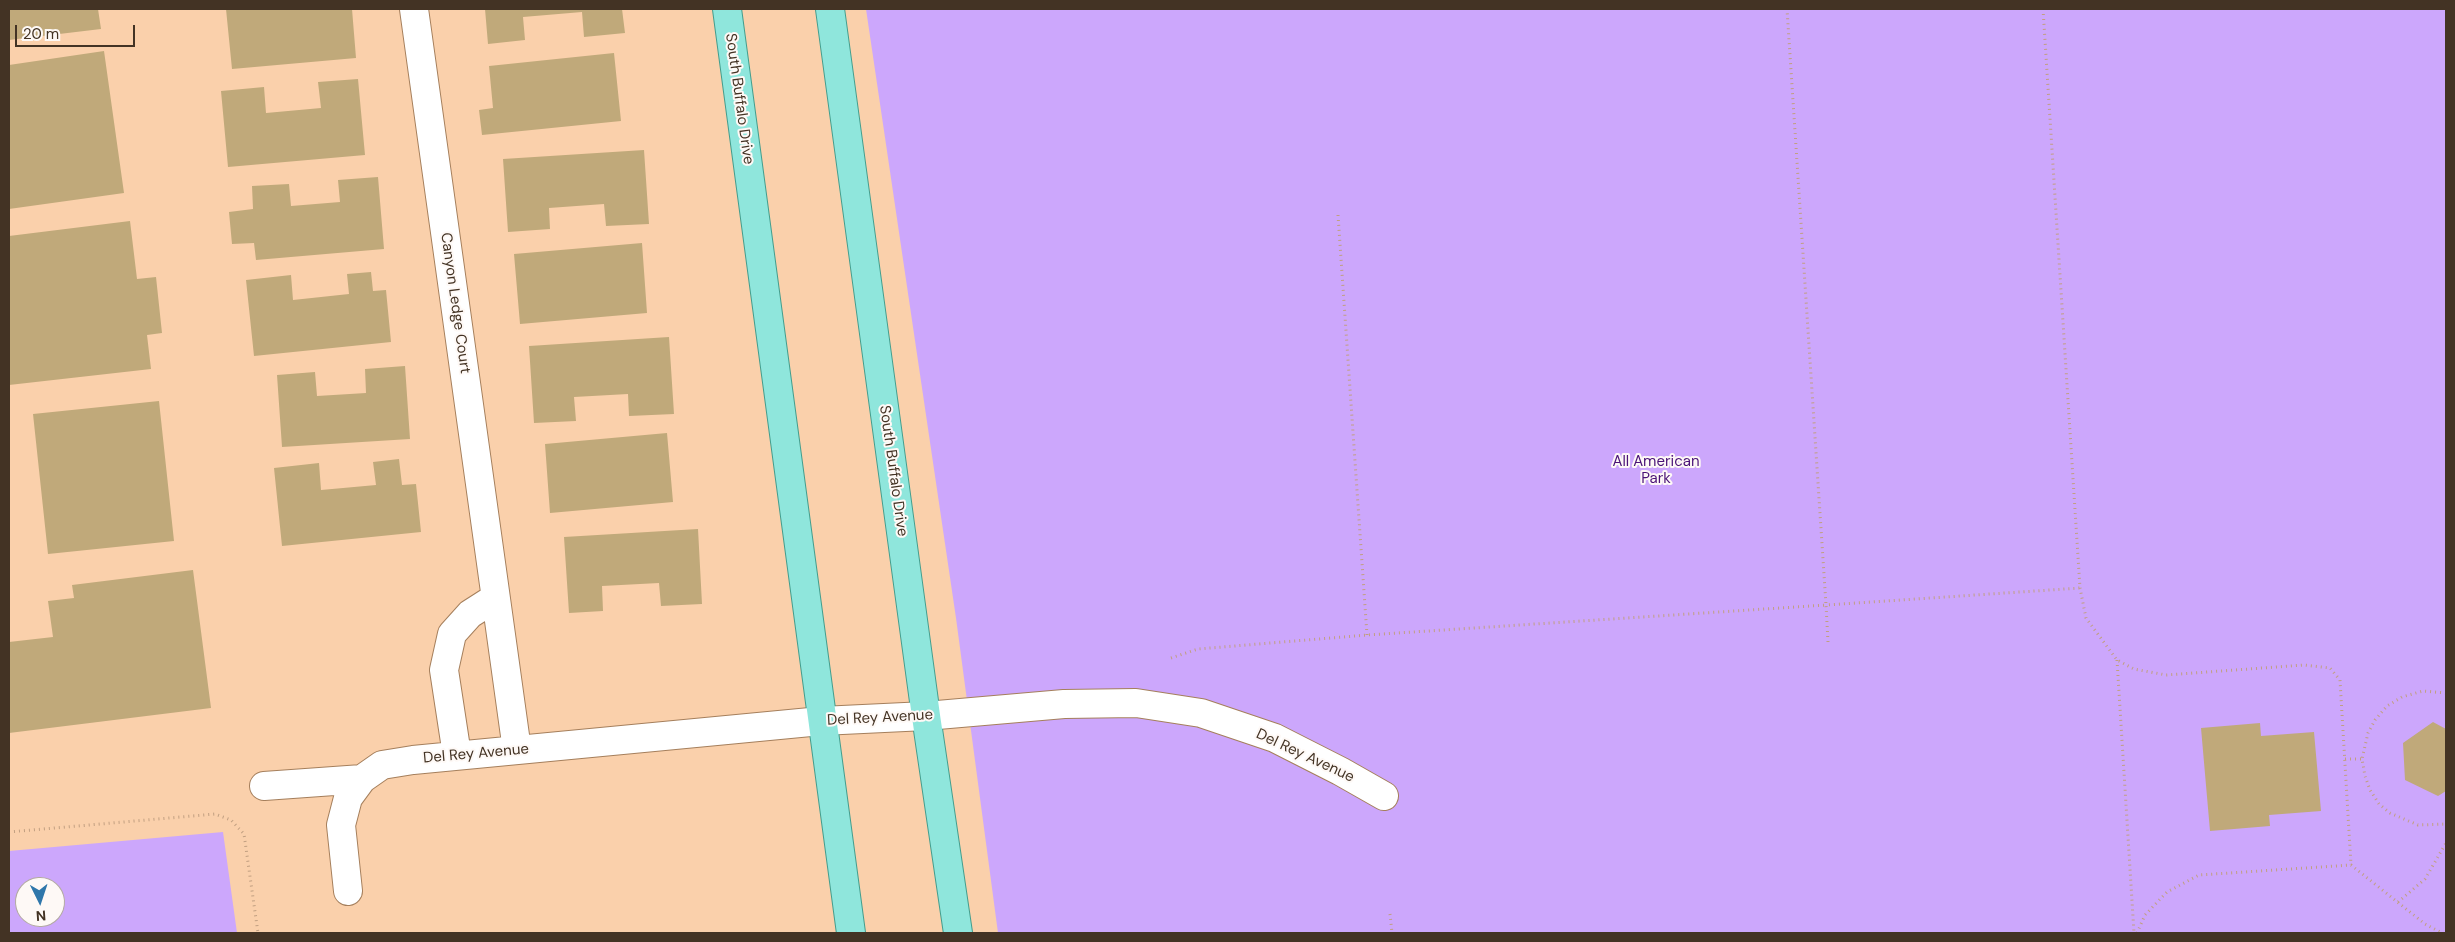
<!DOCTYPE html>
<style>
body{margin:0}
#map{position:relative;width:2455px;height:942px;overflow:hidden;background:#fad0ab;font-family:"DM Sans",sans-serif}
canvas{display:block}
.frame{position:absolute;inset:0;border:10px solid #433324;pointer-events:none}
.north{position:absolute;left:15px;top:877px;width:50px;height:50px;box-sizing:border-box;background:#fef9f6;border:1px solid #b3aaa2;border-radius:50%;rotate:176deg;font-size:14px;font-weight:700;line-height:20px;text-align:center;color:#433324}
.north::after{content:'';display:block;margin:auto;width:18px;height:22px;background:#2f77ab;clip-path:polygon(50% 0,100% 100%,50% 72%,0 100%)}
.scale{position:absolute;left:15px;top:25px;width:120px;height:22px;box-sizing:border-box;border:2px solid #433324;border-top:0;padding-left:6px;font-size:15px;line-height:18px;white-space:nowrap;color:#433324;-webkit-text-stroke:4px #fef9f6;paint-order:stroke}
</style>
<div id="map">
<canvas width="2455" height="942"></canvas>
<div class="frame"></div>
<div class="north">N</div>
<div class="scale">20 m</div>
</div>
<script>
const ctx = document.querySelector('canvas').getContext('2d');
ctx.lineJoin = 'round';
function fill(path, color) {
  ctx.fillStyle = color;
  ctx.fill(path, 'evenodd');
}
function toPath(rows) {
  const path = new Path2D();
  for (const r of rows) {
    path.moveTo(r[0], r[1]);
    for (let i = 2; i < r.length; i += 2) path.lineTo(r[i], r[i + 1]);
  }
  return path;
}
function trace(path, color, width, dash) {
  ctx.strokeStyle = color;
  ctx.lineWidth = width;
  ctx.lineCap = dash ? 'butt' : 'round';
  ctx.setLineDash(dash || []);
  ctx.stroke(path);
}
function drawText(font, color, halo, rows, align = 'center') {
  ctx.font = font + ' "DM Sans",sans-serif';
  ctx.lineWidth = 4;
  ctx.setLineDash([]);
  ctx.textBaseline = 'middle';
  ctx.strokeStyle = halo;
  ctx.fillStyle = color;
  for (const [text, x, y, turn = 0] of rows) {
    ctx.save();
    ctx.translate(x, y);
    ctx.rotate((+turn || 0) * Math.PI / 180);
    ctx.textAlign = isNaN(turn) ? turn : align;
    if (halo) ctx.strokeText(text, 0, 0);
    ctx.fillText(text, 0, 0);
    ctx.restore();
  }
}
const green = toPath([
 [866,9,2446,9,2446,933,998,933,956,618],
 [223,832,237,933,9,933,9,851],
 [25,887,55,887,55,917,25,917]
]);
const building = toPath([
 [9,9,98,9,101,29,9,40],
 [226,9,352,9,356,58,232,69],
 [485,9,622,9,625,33,584,37,582,12,523,17,525,40,488,44],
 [104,51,124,193,9,209,9,65],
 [614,53,621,121,482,135,479,110,493,108,489,66],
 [358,79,365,155,228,167,221,91,264,87,266,113,321,108,318,82],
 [644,150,649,224,606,226,604,204,549,208,550,229,508,232,503,159],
 [378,177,384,249,256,260,254,243,232,244,229,212,253,209,252,186,289,184,291,206,340,202,338,180],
 [130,221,137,279,156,277,162,333,147,335,151,369,9,385,9,236],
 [642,243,647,313,520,324,514,254],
 [371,272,373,291,386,290,391,342,254,356,246,280,291,275,293,300,349,294,347,274],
 [669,337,674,414,629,416,628,394,574,397,576,421,534,423,529,346],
 [405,366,410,439,282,447,277,375,315,372,317,396,366,393,365,369],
 [159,401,174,541,48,554,33,414],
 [667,433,673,502,550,513,545,444],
 [399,459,402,485,416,484,421,532,282,546,274,468,319,463,321,490,376,485,373,462],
 [698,529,702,604,661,606,659,583,602,586,603,611,569,613,564,537],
 [193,570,211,708,9,733,9,642,53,637,48,601,74,598,72,585],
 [2433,722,2446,729,2446,791,2438,796,2405,780,2403,743],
 [2260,723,2261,736,2314,732,2321,811,2269,815,2270,826,2210,831,2201,728]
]);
const path = toPath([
 [2043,9,2080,588,2086,618,2117,660,2134,669,2166,675,2304,665,2330,668,2340,680,2351,865],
 [1338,215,1367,635],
 [1828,642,1826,605,2080,588],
 [1171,658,1198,649,1367,635,1826,605,1787,9],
 [2117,660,2134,933],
 [2446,693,2423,691,2402,697,2387,706,2375,720,2368,733,2362,759,2365,776,2370,790,2379,804,2390,813,2418,825,2446,824],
 [2345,759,2362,759],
 [9,832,215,814,231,820,244,834,258,933],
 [2398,902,2425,879,2446,843],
 [1390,914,1392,933],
 [2137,933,2145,915,2167,892,2199,875,2351,865,2425,924,2442,933]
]);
const minor = toPath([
 [414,9,517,750],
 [457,755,444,670,452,634,470,614,495,598],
 [264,786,362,779],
 [348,891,341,825,348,798,362,779,382,765,413,760,821,721,926,716,1064,704,1136,703,1201,713,1275,738,1340,771,1384,796]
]);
const major = toPath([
 [727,9,851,933],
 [830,9,926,716,958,933]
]);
const streetNames = [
 ["South Buffalo Drive",739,99,82],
 ["Canyon Ledge Court",455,303,82],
 ["South Buffalo Drive",893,471,82],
 ["Del Rey Avenue",880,718,-3],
 ["Del Rey Avenue",476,754,-5],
 ["Del Rey Avenue",1305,756,25]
];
const parkNames = [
 ["All American",1656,462],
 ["Park",1656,479]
];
fill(green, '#cca7fc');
fill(building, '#c0a97a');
trace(minor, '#a57f5c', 30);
trace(major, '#449d8d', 30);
trace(path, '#c19f81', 3, [1, 4]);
trace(minor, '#fff', 28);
trace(major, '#8fe6dc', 28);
drawText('15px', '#433324', '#fef9f6', streetNames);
drawText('15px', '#4a1377', '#fef9f6', parkNames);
</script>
